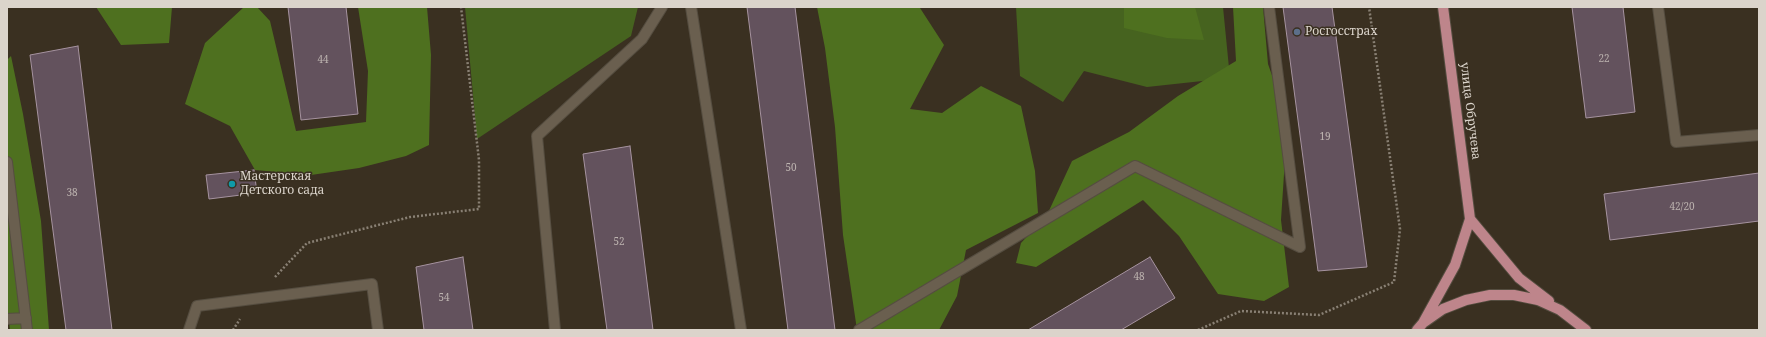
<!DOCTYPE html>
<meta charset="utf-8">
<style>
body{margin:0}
#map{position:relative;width:1766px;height:337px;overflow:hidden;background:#3a3021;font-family:"Noto Serif",serif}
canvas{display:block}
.frame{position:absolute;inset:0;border:8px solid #dbd4cb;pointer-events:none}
</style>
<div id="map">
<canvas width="1766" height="337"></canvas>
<div class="frame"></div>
</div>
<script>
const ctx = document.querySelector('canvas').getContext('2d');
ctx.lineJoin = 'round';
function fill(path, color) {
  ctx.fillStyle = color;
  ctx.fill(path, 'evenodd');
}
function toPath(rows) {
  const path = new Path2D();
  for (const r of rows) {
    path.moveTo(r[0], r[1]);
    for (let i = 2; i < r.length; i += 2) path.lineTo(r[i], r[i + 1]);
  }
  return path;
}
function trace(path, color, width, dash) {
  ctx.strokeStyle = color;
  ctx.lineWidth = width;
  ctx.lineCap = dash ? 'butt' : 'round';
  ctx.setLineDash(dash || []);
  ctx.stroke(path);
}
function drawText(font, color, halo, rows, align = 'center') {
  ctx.font = font + ' "Noto Serif",serif';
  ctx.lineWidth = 3;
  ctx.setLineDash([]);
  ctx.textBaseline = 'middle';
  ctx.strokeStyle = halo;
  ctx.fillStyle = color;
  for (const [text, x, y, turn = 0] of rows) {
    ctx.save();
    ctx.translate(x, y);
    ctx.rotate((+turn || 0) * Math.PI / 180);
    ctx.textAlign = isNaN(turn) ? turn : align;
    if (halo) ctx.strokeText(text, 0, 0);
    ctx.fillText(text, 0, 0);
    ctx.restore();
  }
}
const green = toPath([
 [465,7,638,7,631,36,477,139],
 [1016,7,1223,7,1230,78,1147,87,1084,71,1063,102,1020,76]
]);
const forest = toPath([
 [96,7,172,7,169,43,121,45],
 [244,7,257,7,270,21,296,131,366,122,368,71,358,7,427,7,431,55,429,145,406,156,359,168,311,175,255,170,230,126,185,104,205,43],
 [817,7,920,8,944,45,910,109,942,113,981,86,1021,106,1035,171,1038,213,966,250,957,296,939,330,857,330,843,235,835,127,825,48],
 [1124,7,1195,7,1204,40,1167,38,1124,28],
 [1233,7,1263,7,1268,64,1281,101,1285,159,1281,220,1289,287,1264,301,1218,294,1179,236,1143,200,1036,267,1016,263,1021,243,1047,215,1072,161,1129,132,1178,96,1236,61],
 [11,56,23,114,41,221,49,330,10,330,7,306,7,60]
]);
const building = toPath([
 [288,7,346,7,358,114,301,120,288,7],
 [747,7,795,7,835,330,788,330,747,7],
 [1283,7,1332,7,1367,267,1318,271,1283,7],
 [1572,7,1623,7,1635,112,1586,118,1572,7],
 [78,46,112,330,66,330,30,55,78,46],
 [630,146,653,330,607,330,583,154,630,146],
 [254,170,257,193,209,199,206,175,254,170],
 [1759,173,1759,221,1610,240,1604,194,1759,173],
 [463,257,473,330,424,330,416,267,463,257],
 [1150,257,1175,298,1121,330,1028,330,1150,257]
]);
const path = toPath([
 [275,277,307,243,410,217,479,209,479,160,461,7],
 [233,330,240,319],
 [1198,330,1241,311,1319,315,1394,282,1400,229,1369,7]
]);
const minor = toPath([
 [691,7,741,330],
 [1269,7,1300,247],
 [1658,7,1676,142,1759,135],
 [7,162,27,330],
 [7,319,26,318],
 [189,330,197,306,372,284,378,330],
 [555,330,537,136,642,39,662,7],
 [859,330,1135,166,1300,247]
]);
const major = toPath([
 [1470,219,1519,278,1549,301],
 [1423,323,1455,265,1470,219,1443,7],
 [1417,330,1423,323,1443,309,1466,300,1490,295,1514,295,1538,300,1560,310,1586,330]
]);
const markers = [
 [1297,32,4,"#5c6f8a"],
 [232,184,4,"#0f9aa8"]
];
const numberNames = [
 ["22",1604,59],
 ["44",323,60],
 ["19",1325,137],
 ["50",791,168],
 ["38",72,193],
 ["42/20",1682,207],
 ["52",619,242],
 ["48",1139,277],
 ["54",444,298]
];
const poiNames = [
 ["Росгосстрах",1305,32],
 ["Мастерская",240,177],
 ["Детского сада",240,191]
];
const streetNames = [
 ["улица Обручева",1470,111,83]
];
fill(green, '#46631f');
fill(forest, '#4e701f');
fill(building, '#63525d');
trace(building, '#a693a0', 1);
trace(minor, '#554d40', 12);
trace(major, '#554d40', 12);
trace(path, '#898074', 2.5, [2, 2]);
trace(minor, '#6a5f4f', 10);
trace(major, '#be858b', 10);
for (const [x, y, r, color] of markers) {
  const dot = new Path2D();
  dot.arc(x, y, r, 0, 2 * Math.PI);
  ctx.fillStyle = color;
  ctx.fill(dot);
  trace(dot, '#3a3021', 1.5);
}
drawText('10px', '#bdb4b0', null, numberNames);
drawText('12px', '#dbd4cb', '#3a3021', poiNames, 'left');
drawText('12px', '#dbd4cb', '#3a3021', streetNames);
</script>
